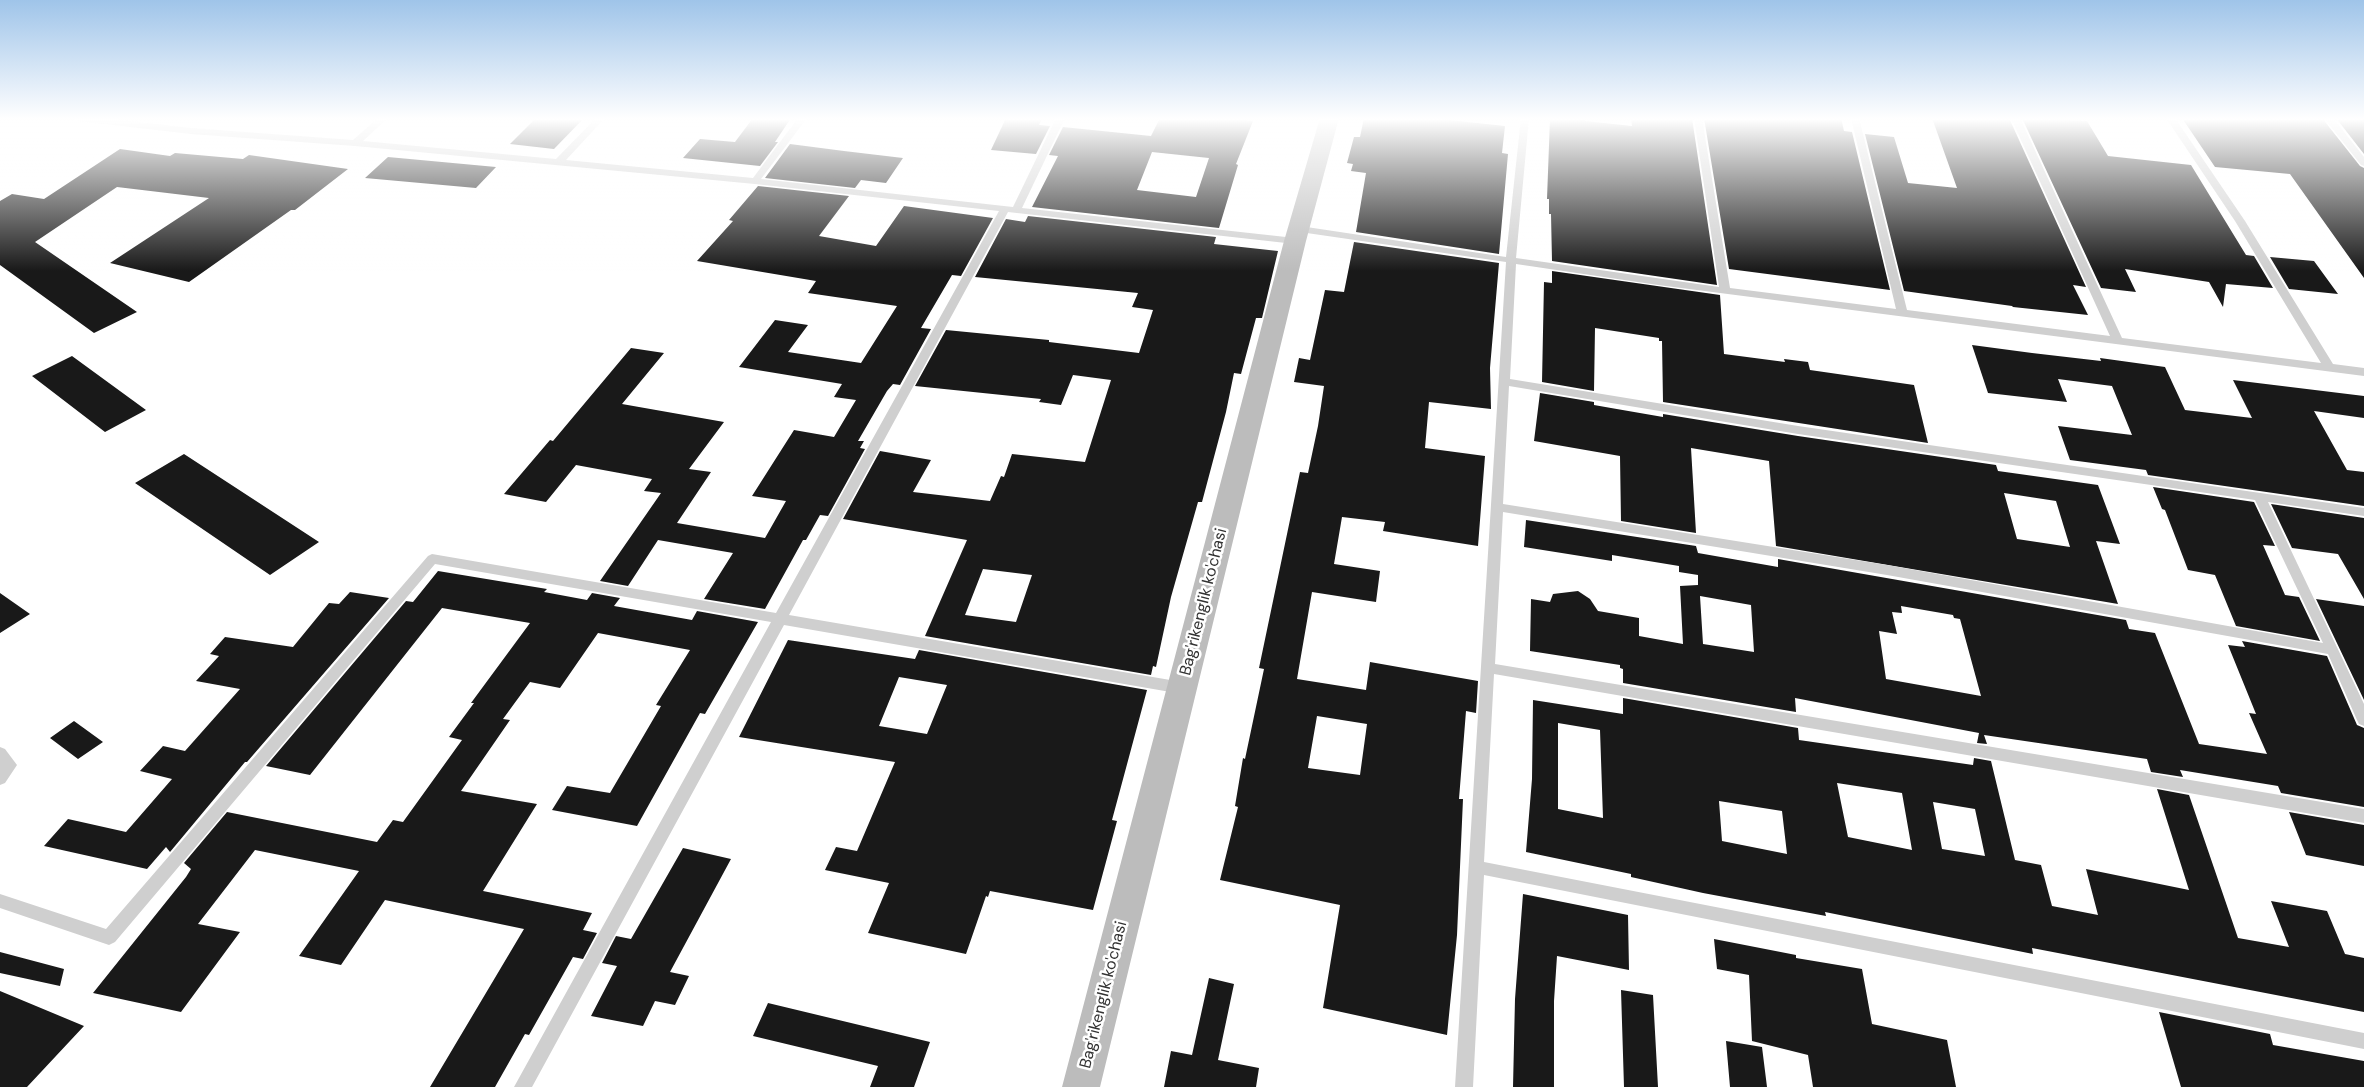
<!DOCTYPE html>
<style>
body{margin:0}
canvas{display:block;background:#fff}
</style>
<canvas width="2364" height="1087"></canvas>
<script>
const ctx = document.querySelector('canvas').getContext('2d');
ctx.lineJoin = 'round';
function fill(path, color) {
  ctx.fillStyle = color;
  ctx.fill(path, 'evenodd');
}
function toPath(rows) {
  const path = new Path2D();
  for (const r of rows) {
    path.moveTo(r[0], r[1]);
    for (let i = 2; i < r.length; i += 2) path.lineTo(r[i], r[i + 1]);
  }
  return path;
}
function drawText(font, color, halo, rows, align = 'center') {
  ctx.font = font + ' "DM Sans",sans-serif';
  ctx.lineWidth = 5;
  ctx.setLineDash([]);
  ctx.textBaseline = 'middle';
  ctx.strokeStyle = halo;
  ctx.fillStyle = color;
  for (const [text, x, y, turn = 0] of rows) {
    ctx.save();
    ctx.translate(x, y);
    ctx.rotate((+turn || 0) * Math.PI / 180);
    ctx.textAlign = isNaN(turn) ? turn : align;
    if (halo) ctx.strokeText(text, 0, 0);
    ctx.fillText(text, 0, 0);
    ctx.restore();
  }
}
const building = toPath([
 [536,118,584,118,554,149,510,144],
 [753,118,791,118,775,142,778,142,760,166,683,158,700,139,735,142],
 [1006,118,1042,118,1039,125,1050,126,1036,154,991,150],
 [1160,118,1231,118,1253,121,1236,164,1238,165,1219,228,1032,207,1058,156,1049,155,1063,127,1151,136],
 [1152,152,1209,158,1196,197,1137,190],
 [1364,118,1430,118,1505,126,1502,153,1508,154,1499,254,1356,232,1366,173,1351,171,1353,164,1347,163,1354,137,1360,137],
 [1550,118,1585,118,1585,121,1632,126,1631,118,1692,118,1717,285,1552,261,1551,214,1549,214,1549,199,1547,199],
 [1704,118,1841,118,1844,131,1852,132,1890,290,1729,269],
 [1932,118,2009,118,2086,287,2073,285,2088,315,2013,307,2012,306,1904,291,1865,134,1894,137,1908,183,1957,188],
 [2022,118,2087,121,2108,156,2191,165,2246,255,2254,256,2273,288,2226,284,2223,307,2209,282,2125,269,2136,292,2101,288],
 [2182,118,2322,118,2360,166,2364,168,2364,278,2290,174,2215,167],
 [2336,118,2364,118,2364,154],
 [790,144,844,151,903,158,886,183,861,180,855,188,765,178],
 [120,149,170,156,175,153,243,159,249,155,348,169,295,210,291,210,189,282,110,263,209,198,117,187,35,242,137,312,94,333,0,265,0,201,12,194,44,199],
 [388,157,496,167,476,188,365,178],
 [758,186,849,196,819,236,876,246,904,206,993,218,961,276,952,275,921,328,931,329,900,385,893,384,887,391,858,441,864,441,860,448,865,449,828,516,820,515,806,540,803,540,765,609,704,599,733,553,658,540,628,586,600,581,661,493,644,491,652,479,576,465,546,502,504,494,550,440,553,441,631,348,664,353,622,404,724,422,689,469,711,472,677,523,765,538,786,501,752,496,794,430,834,437,856,400,834,397,842,384,739,367,775,320,808,325,788,352,861,363,897,306,808,293,816,281,697,261,733,221,729,220],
 [1028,216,1216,237,1214,244,1278,251,1262,318,1256,318,1241,374,1234,373,1226,412,1202,502,1198,502,1171,597,1156,667,1153,666,1151,675,925,636,967,540,843,519,880,451,931,460,913,492,990,501,1001,476,1004,477,1012,454,1085,462,1111,380,1073,375,1061,405,1039,402,1041,399,915,386,946,330,1049,340,1049,342,1139,353,1153,310,1132,307,1138,293,975,277,1006,219,1025,222],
 [983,569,1032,575,1016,622,965,615],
 [1354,242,1499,263,1490,368,1491,409,1429,402,1425,448,1485,456,1478,546,1383,531,1385,522,1342,517,1334,564,1380,571,1376,602,1312,592,1297,679,1366,690,1370,662,1478,681,1476,713,1466,711,1459,799,1463,799,1457,935,1447,1035,1323,1008,1340,905,1220,880,1238,807,1235,806,1243,758,1245,759,1264,669,1259,668,1300,472,1308,473,1318,426,1324,386,1294,382,1299,358,1310,360,1325,290,1344,292],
 [1317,716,1367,724,1360,775,1308,768],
 [2270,257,2314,261,2338,294,2289,289],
 [1552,271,1720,295,1724,354,1785,362,1784,359,1808,362,1810,370,1914,385,1928,443,1663,402,1662,341,1659,341,1659,338,1595,328,1594,391,1542,382,1544,282,1552,283],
 [1972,345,2032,353,2101,361,2100,358,2165,367,2185,410,2252,418,2233,380,2364,396,2364,418,2314,411,2347,470,2364,472,2364,506,2148,475,2146,470,2070,460,2058,426,2132,435,2112,386,2058,379,2067,402,1988,393],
 [72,356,146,410,105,432,32,376],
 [1540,393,1594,402,1594,405,1611,408,1663,417,1663,414,1798,436,1996,465,1998,471,2098,485,2120,544,2096,541,2118,604,1776,546,1769,461,1691,448,1696,533,1621,521,1620,456,1534,441],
 [2004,493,2056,501,2070,547,2017,539],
 [184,454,319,542,270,575,135,483],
 [2153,487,2254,502,2275,546,2263,545,2285,595,2299,597,2320,641,2236,626,2215,575,2188,570,2165,510,2162,509],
 [2271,504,2364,518,2364,599,2338,554,2292,548],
 [1526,520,1696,546,1698,553,1778,567,1778,559,2126,620,2129,629,2155,633,2199,744,2267,754,2249,713,2256,714,2228,645,2245,647,2242,641,2327,656,2357,725,2364,728,2364,807,2281,793,2278,786,2180,770,2183,777,2151,772,2147,759,1984,735,1987,744,1977,743,1979,733,1795,698,1796,712,1623,683,1623,669,1620,668,1620,665,1530,651,1531,599,1550,602,1553,594,1578,591,1590,599,1598,611,1639,618,1639,636,1683,644,1680,586,1698,585,1698,575,1679,572,1679,566,1612,555,1612,561,1524,547],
 [1700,596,1751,605,1754,652,1703,644],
 [1901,606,1953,615,1954,618,1960,619,1981,696,1886,679,1879,631,1897,634,1892,612,1902,613],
 [438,571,547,589,544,592,587,600,592,593,620,598,614,606,692,620,697,611,758,622,705,714,700,713,637,826,552,810,567,786,610,793,661,706,656,705,690,650,598,633,560,688,530,682,503,719,510,720,461,791,537,804,483,891,592,913,583,930,597,933,583,959,573,957,529,1035,525,1034,495,1087,430,1087,524,929,385,900,341,965,299,956,359,871,255,850,198,924,240,932,181,1012,93,993,186,877,191,869,184,863,227,812,377,842,393,820,403,822,462,740,449,737,474,703,471,703,530,623,442,608,310,775,266,766,406,601,413,602],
 [350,592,389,598,247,762,245,762,170,852,166,847,147,869,44,846,68,819,126,832,172,779,140,771,163,746,185,751,240,689,196,681,219,656,210,654,225,637,293,647,329,603,339,604],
 [0,593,30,614,0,633],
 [2316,599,2364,606,2364,700],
 [788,640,915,659,919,650,1147,690,1112,820,1117,821,1093,910,990,891,988,897,986,896,966,954,868,933,889,883,825,870,836,847,857,851,895,762,739,737],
 [899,677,947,685,927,734,879,726],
 [1623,698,1798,728,1799,740,1973,765,1974,758,1991,761,2015,860,2041,865,2052,906,2098,915,2086,869,2189,890,2157,789,2189,795,2238,938,2289,947,2271,901,2327,911,2345,954,2364,958,2364,1012,2032,948,2033,954,1825,912,1826,916,1703,893,1631,877,1631,874,1526,852,1532,779,1533,700,1623,714],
 [1558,723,1600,730,1603,818,1558,809],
 [1837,783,1902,793,1912,850,1848,837],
 [1719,801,1782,811,1787,854,1722,841],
 [1933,802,1975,809,1985,856,1942,849],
 [74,721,103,742,78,759,50,738],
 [2289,812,2364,825,2364,866,2306,855],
 [683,848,731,859,670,972,689,976,675,1005,655,1001,643,1026,591,1016,617,966,602,963,616,936,631,939],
 [1523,894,1628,915,1629,970,1557,956,1554,1001,1554,1087,1513,1087,1515,999],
 [1714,939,1796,955,1796,958,1862,969,1872,1024,1947,1040,1956,1087,1813,1087,1808,1055,1752,1041,1749,975,1717,969],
 [0,952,64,969,60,986,0,973],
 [1209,978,1234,984,1218,1060,1259,1068,1256,1087,1164,1087,1171,1051,1192,1055],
 [1621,990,1653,995,1658,1087,1624,1087],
 [0,991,84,1026,27,1087,0,1087],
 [768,1003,930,1042,914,1087,870,1087,878,1066,753,1036],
 [2159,1012,2270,1034,2273,1045,2364,1061,2364,1087,2181,1087],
 [1726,1041,1762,1047,1767,1087,1730,1087]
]);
const lane = toPath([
 [73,118,104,118,191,128,353,140,378,118,388,118,363,141,556,159,596,118,605,118,566,160,753,178,798,118,807,118,761,179,1013,207,1056,118,1065,118,1022,208,1295,238,1300,241,1295,244,1008,212,789,615,1182,682,1187,684,1189,688,1187,692,1182,694,784,625,532,1087,514,1087,771,622,435,564,115,942,109,945,0,908,0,894,106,929,428,556,432,554,776,613,999,211,755,184,355,146,191,134,77,121,73,118],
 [1521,118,1529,118,1516,258,1719,287,1694,118,1702,118,1730,288,1896,309,1851,118,1859,118,1907,310,2110,336,2011,118,2020,118,2122,338,2321,363,2235,221,2166,118,2175,118,2245,221,2333,364,2364,368,2364,376,1658,285,1516,264,1510,379,1798,426,2364,508,2364,516,2268,502,2364,704,2364,726,2359,724,2357,720,2328,654,1887,575,1503,512,1495,664,2364,809,2364,823,1494,674,1484,862,2364,1033,2364,1049,1484,875,1473,1087,1455,1087,1506,262,1300,232,1295,229,1300,226,1506,257,1521,118],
 [1509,386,1798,434,2255,500,2323,643,1887,565,1503,504,1509,386],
 [2324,118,2333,118,2364,157,2364,166,2361,165,2324,118],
 [0,747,5,749,17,765,5,783,0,785,0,747]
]);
const secondary = toPath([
 [1320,118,1339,118,1306,241,1100,1087,1062,1087,1284,241,1320,118]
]);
const streetNames = [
 ["Bag'rikenglik ko'chasi",1204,602,-76],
 ["Bag'rikenglik ko'chasi",1104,995,-76]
];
fill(building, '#191919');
fill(lane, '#cfcfcf');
fill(secondary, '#bcbcbc');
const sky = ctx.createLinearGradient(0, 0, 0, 271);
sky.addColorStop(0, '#9fc4e9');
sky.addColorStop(0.44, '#fff');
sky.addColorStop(1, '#ffffff00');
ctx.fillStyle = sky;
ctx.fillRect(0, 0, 2364, 271);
drawText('16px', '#323232', '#fff', streetNames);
</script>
